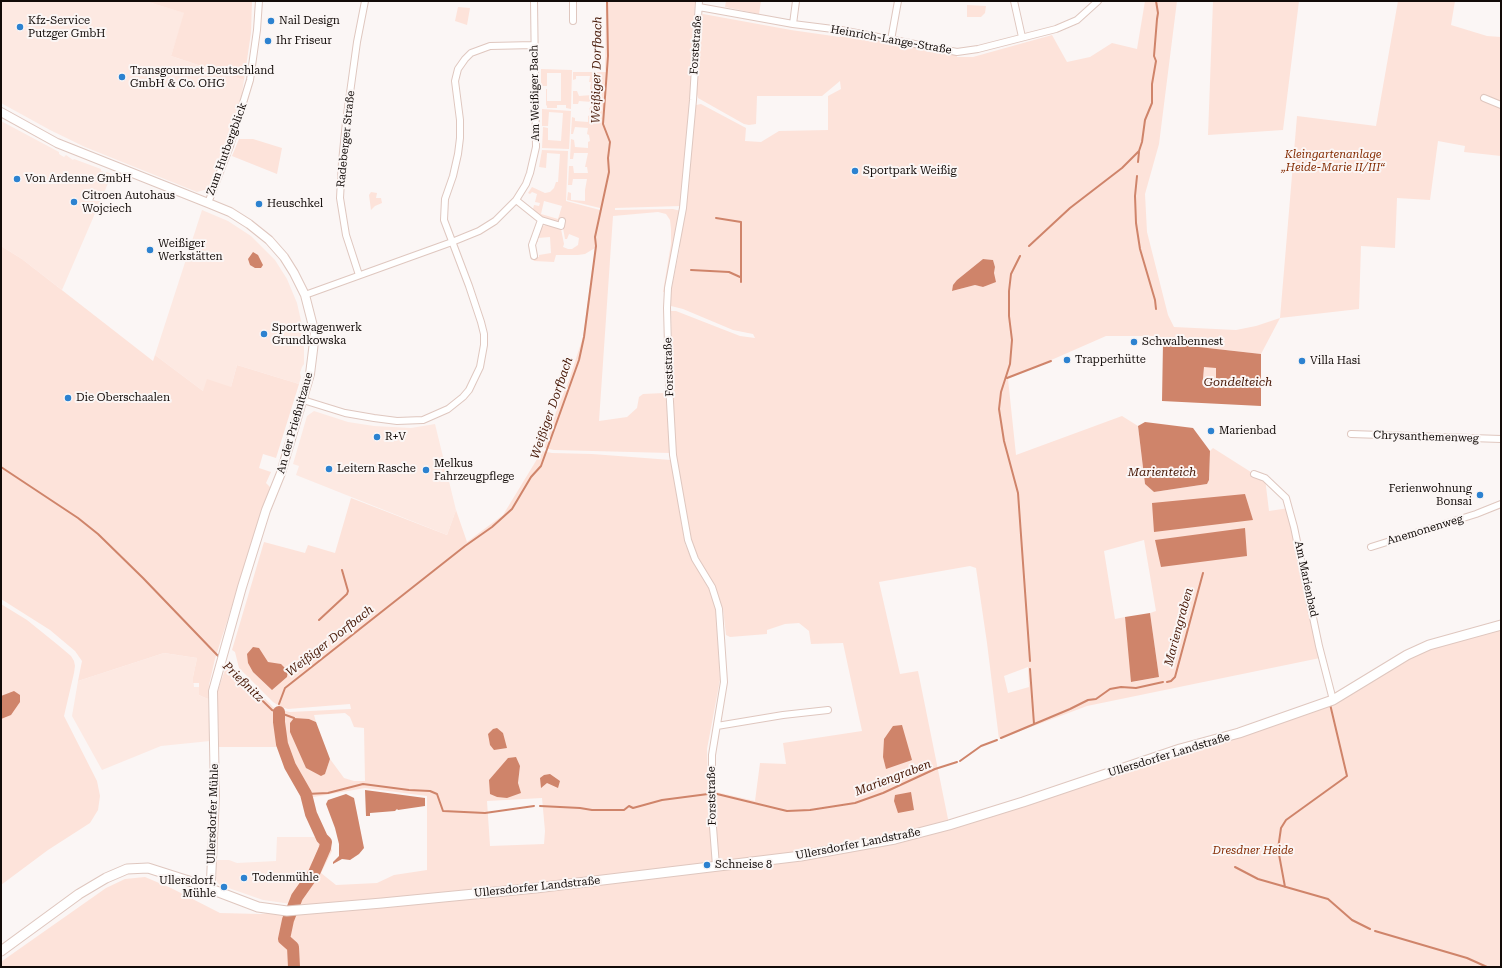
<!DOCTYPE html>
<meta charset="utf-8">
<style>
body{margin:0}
#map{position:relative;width:1502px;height:968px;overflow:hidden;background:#fbf6f5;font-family:"Roboto Serif",serif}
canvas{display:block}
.frame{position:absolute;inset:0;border:2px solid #120b08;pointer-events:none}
</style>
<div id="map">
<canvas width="1502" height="968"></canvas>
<div class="frame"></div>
</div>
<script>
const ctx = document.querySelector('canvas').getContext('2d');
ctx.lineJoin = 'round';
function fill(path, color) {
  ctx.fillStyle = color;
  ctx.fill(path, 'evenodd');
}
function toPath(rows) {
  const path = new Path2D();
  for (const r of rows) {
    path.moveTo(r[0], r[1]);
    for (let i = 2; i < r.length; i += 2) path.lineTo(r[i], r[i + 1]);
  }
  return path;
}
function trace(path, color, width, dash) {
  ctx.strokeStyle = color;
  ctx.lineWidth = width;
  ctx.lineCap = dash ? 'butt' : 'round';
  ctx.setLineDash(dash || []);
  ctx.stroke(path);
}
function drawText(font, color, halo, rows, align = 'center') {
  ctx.font = font + ' "Roboto Serif",serif';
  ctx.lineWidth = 4;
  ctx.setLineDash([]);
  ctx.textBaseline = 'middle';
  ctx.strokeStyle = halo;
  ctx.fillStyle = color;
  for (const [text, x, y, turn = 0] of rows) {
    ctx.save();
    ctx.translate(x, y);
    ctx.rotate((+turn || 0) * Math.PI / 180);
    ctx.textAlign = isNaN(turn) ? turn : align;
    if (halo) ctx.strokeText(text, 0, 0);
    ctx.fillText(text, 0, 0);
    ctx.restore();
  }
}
const built = toPath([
 [1,1,145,1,185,13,171,56,244,80,241,100,229,138,208,189,197,192,85,147,50,130,1,103],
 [1,121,59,152,59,154,64,157,66,155,73,160,74,159,101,169,101,171,106,173,106,172,112,174,62,290,22,259,1,246],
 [202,210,228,221,251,236,275,260,287,279,297,303,304,334,304,364,302,367,300,373,301,377,299,384,237,365,231,387,203,391,155,355],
 [314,411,348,422,374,426,411,428,435,424,456,510,447,535,296,475,299,466,293,464,307,416],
 [164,653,197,658,193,677,194,687,199,687,199,695,208,699,210,741,161,746,102,770,72,716,78,681],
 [277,837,317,837,318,849,291,904,263,900,220,885,217,882,215,875,216,860,229,860,237,863,276,861]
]);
const green = toPath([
 [145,1,252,1,251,33,244,80,171,56,184,13],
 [606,1,695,1,690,98,681,206,615,208,615,210,673,209,685,212,695,107,696,105,701,104,746,128,745,141,761,142,779,131,828,130,828,96,841,89,840,81,822,96,757,96,756,124,749,125,744,124,698,98,696,91,699,37,701,16,703,14,791,30,840,37,841,30,957,52,957,57,973,57,1052,35,1067,62,1090,57,1112,43,1137,49,1145,1,1177,1,1159,144,1145,194,1147,232,1168,315,1174,327,1236,330,1256,326,1280,318,1297,116,1376,126,1398,1,1455,1,1451,25,1487,36,1501,37,1501,156,1464,152,1465,146,1438,141,1430,200,1397,198,1395,248,1361,246,1359,309,1280,318,1261,354,1163,343,1159,336,1106,336,1008,379,1016,455,1122,416,1138,426,1145,484,1154,492,1207,484,1209,480,1210,451,1213,448,1254,474,1265,478,1269,511,1289,508,1320,658,1087,706,999,739,987,643,976,568,970,566,879,582,900,674,918,671,949,824,1333,704,1429,645,1501,626,1501,967,1,967,1,962,5,959,106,888,125,879,145,877,171,888,220,913,260,914,344,907,300,909,291,904,318,849,317,837,329,837,332,851,321,873,336,885,377,883,394,875,427,870,427,796,365,788,308,798,285,747,219,747,217,693,228,661,273,707,280,710,290,712,351,709,350,704,288,709,281,707,273,702,239,668,235,652,232,650,264,542,305,553,308,545,335,553,351,498,447,535,456,510,467,542,503,515,542,451,552,453,592,454,671,460,685,544,693,562,709,589,716,610,720,680,707,749,709,814,716,814,716,792,755,801,760,763,786,764,783,743,862,731,843,643,811,644,809,631,799,623,785,624,767,630,767,634,730,637,726,635,723,609,714,586,698,557,691,539,676,454,673,395,671,311,676,311,740,336,755,338,753,334,733,330,683,309,671,306,670,297,672,286,680,247,674,245,664,292,663,292,671,244,671,229,670,220,666,214,658,212,613,216,599,421,627,417,637,408,639,397,643,394,664,393,667,395,670,453,554,450,544,448,557,409,569,380,583,337,595,248,585,254,578,255,556,255,554,262,534,261,531,257,539,257,539,255,551,253,550,237,538,238,538,242,535,242,541,226,547,225,561,229,564,244,563,247,568,249,572,249,578,245,579,238,569,234,567,239,565,239,563,228,566,219,561,217,559,223,543,218,533,209,534,205,539,206,540,203,535,202,537,194,532,192,530,194,528,193,532,187,545,193,550,192,554,188,556,182,558,182,560,154,547,153,546,168,539,167,542,150,568,151,566,201,600,210,600,208,567,200,568,192,571,193,571,200,585,201,585,190,587,179,573,179,572,185,568,185,569,166,573,166,574,173,588,173,587,167,585,167,588,153,574,153,573,159,570,159,571,139,574,140,575,147,588,148,588,142,590,141,589,135,587,134,588,128,575,127,573,134,571,134,572,117,575,118,575,121,588,122,588,116,590,115,589,109,592,105,592,102,579,101,578,104,573,104,573,91,577,91,579,96,592,95,592,92,590,89,591,82,589,82,590,76,576,76,576,79,573,80,573,72,606,72,605,69],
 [544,201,562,206,558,219,541,214],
 [983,259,993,260,995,267,994,273,984,287,975,285,952,291,957,280],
 [1144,540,1156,611,1150,613,1159,677,1132,682,1125,617,1115,619,1104,551],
 [1028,667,1029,687,1008,693,1004,676],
 [345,713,350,717,354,727,364,728,365,781,354,781,344,778,330,759,325,774,309,719,316,722,314,715],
 [520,766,518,783,497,797,494,795],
 [542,798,545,831,544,844,490,846,487,801],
 [726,1,761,1,759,14,725,7],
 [1213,1,1299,1,1283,130,1208,135],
 [967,5,986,6,985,13,981,17,967,17],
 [458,7,470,8,467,25,455,21],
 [541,69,572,70,571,109,566,108,566,105,557,105,557,108,547,108,547,106,546,105,546,89,547,89,547,101,561,101,561,73,547,73,547,86,541,86],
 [542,109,571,111,569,149,542,148,543,127,548,128,548,140,561,141,563,113,549,112,548,126,542,126],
 [239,139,253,139,282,148,277,174,232,156],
 [371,192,377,193,376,198,381,198,382,203,375,206,371,210,369,195],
 [1,246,22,259,153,361,155,355,203,391,207,379,231,387,237,365,299,384,276,458,263,454,259,468,271,472,266,483,270,487,215,659,209,685,208,699,199,695,199,683,193,683,193,677,197,658,164,653,78,681,82,661,75,651,50,630,1,599],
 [1204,367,1216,367,1216,379,1203,379],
 [1,604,27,620,58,645,71,656,74,661,75,666,74,673,64,716,97,781,100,796,98,810,90,823,48,850,1,885]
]);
const water = toPath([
 [253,252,258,255,263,265,261,268,255,268,250,265,248,259],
 [983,259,993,260,995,267,994,273,996,282,983,287,975,285,952,291,953,285,957,280],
 [1163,343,1261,354,1261,406,1162,401],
 [1204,367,1216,368,1216,379,1203,379],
 [1145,422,1193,428,1210,451,1209,480,1207,484,1154,492,1145,484,1138,426],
 [1245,494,1253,520,1154,532,1152,503],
 [1245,528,1247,556,1161,567,1155,540],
 [1150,613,1159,677,1131,682,1125,617],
 [253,647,259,648,268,662,281,664,288,671,287,677,272,690,253,672,248,663,247,654],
 [14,691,20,695,20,702,11,715,1,719,1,696],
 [294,718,309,719,316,722,330,759,325,774,321,776,306,768,290,732,290,723],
 [902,725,912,760,886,769,883,757,884,739,893,726],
 [497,728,503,733,507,748,494,750,490,745,488,734,493,729],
 [516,757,520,766,518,783,521,793,507,798,497,797,490,794,489,780,508,758],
 [550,774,560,781,558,788,547,783,541,788,540,778,544,775],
 [365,790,425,798,425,806,398,810,397,809,395,811,370,813,370,816,366,816],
 [911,792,914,810,898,813,894,801,895,795],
 [346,794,354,798,364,848,359,854,350,860,342,859,333,864,333,862,339,856,339,844,335,828,326,804,328,800]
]);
const stream = toPath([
 [1138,162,1139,152],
 [1137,176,1135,196,1136,223,1140,249,1155,300,1156,309],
 [716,218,741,222,741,282],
 [1029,246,1070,208,1122,168,1139,151,1142,142,1145,120,1152,103,1152,84,1156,61,1154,56,1157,19,1158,13,1156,1],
 [1020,256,1011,274,1009,291,1009,316,1012,340,1010,364,1001,392,999,409,1004,441,1018,493,1030,661],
 [691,270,729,272,740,277],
 [1007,378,1051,361],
 [1,467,78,518,98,534,143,578,220,658],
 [319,620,347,594,348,591,342,570],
 [224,663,272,710,294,718],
 [1030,669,1034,724],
 [1167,682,1171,681,1175,677,1203,573],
 [279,704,285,688,465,546,492,527,512,509,531,477,541,466,579,360,584,337,596,246,595,237,609,172,608,158,610,142,603,124,608,56,607,1],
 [1001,738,1070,709,1088,700,1096,699,1110,689,1121,687,1136,688,1163,682],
 [960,761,981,746,997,740],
 [306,794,328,793,363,784,409,790,430,791,437,794,443,811,485,813,534,806],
 [717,794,787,811,810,810,855,803,883,793,935,769,957,762],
 [540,806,580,808,592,810,624,810,629,806,633,808,662,800,708,794],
 [1235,867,1258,879,1328,899,1352,920,1370,929],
 [1285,887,1278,849,1281,828,1286,820,1347,776,1330,704],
 [1375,931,1467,958,1487,967]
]);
const river = toPath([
 [279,712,279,722,282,744,290,766,306,794,311,814,322,838,326,842,325,848,314,873,297,897,288,920,284,939,293,947,294,967]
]);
const minor = toPath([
 [699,1,693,100,683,208,668,288,667,308,669,384,673,455,688,540,695,559,712,587,719,609,724,682,712,755,712,814,716,866],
 [1014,1,1022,37],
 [699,7,793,24,841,30,957,52,978,49,1056,29,1077,20,1098,1],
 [573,21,573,1],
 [793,24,796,1],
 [891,40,898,1],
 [1484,98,1501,105],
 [516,200,541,220,561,226,562,221],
 [208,203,230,146,250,80,257,30,259,1],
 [534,256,532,245,541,220],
 [359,275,346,235,340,198,342,162,346,122,357,42,365,1],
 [305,295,452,242,479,231,495,221,516,200,526,184,530,173,536,147,534,1],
 [303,400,345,413,374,418,397,421,423,420,448,409,463,397,469,390,480,367,484,345,484,334,481,322,469,286,444,220,445,199,453,176,458,154,460,138,460,120,455,81,458,69,465,59,471,53,490,46,534,45],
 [1351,434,1501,439],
 [1254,474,1265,478,1286,498,1294,527,1319,646,1333,700],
 [1371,547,1476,514,1501,504],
 [717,726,783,715,828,710]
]);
const tertiary = toPath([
 [1,112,57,143,208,203,230,212,249,224,269,240,284,257,294,273,305,295,315,334,310,374,281,473,266,510,242,587,213,691,215,796,211,880,208,888]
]);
const secondary = toPath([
 [1,951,79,894,106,878,127,869,148,868,195,883,258,907,287,911,382,903,536,888,727,865,801,856,895,839,949,825,1023,802,1180,749,1239,733,1333,700,1407,655,1429,645,1501,625]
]);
const markers = [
 [271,21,4,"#2c82d0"],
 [20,27,4,"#2c82d0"],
 [268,41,4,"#2c82d0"],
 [122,77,4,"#2c82d0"],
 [855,171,4,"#2c82d0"],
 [17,179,4,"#2c82d0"],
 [74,202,4,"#2c82d0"],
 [259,204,4,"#2c82d0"],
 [150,250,4,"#2c82d0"],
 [264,334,4,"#2c82d0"],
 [1134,342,4,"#2c82d0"],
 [1067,360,4,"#2c82d0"],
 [1302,361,4,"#2c82d0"],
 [68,398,4,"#2c82d0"],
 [1211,431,4,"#2c82d0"],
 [377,437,4,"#2c82d0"],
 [329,469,4,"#2c82d0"],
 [426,470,4,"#2c82d0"],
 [1480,495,4,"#2c82d0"],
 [707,865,4,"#2c82d0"],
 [244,878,4,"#2c82d0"],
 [224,887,4,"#2c82d0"]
];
const poiNames = [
 ["Kfz-Service",28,21],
 ["Putzger GmbH",28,34],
 ["Nail Design",279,21],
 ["Ihr Friseur",276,41],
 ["Transgourmet Deutschland",130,71],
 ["GmbH & Co. OHG",130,84],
 ["Sportpark Weißig",863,171],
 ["Von Ardenne GmbH",25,179],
 ["Citroen Autohaus",82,196],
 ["Wojciech",82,209],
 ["Heuschkel",267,204],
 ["Weißiger",158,244],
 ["Werkstätten",158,257],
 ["Sportwagenwerk",272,328],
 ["Grundkowska",272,341],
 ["Schwalbennest",1142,342],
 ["Trapperhütte",1075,360],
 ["Villa Hasi",1310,361],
 ["Die Oberschaalen",76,398],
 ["Marienbad",1219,431],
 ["R+V",385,437],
 ["Melkus",434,464],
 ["Fahrzeugpflege",434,477],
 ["Leitern Rasche",337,469],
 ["Ferienwohnung",1472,489,"right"],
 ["Bonsai",1472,502,"right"],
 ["Schneise 8",715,865],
 ["Todenmühle",252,878],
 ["Ullersdorf,",216,881,"right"],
 ["Mühle",216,894,"right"]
];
const streetNames = [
 ["Heinrich-Lange-Straße",891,40,10],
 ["Forststraße",696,45,-86],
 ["Am Weißiger Bach",535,93,-91],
 ["Radeberger Straße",346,139,-84],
 ["Zum Hutbergblick",227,149,-70],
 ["Forststraße",669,367,-92],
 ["An der Prießnitzaue",295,423,-74],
 ["Chrysanthemenweg",1426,437,2],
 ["Anemonenweg",1425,530,-17],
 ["Am Marienbad",1306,579,78],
 ["Ullersdorfer Landstraße",1169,755,-17],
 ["Forststraße",712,796,-91],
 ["Ullersdorfer Mühle",213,814,-88],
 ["Ullersdorfer Landstraße",858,844,-11],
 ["Ullersdorfer Landstraße",537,887,-6]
];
const parkNames = [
 ["Kleingartenanlage",1333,155],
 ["„Heide-Marie II/III“",1333,168],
 ["Dresdner Heide",1253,851]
];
const waterNames = [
 ["Weißiger Dorfbach",597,70,-89],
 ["Gondelteich",1238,382],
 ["Weißiger Dorfbach",552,408,-71],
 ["Marienteich",1162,472],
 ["Mariengraben",1179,627,-75],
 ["Weißiger Dorfbach",330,641,-38],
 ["Prießnitz",243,682,44],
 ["Mariengraben",893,778,-21]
];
fill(built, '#fde9e2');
fill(green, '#fde3da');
fill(water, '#cf846a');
trace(stream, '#cf846a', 2);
trace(river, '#cf846a', 12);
trace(minor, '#dfc7bf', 8);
trace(tertiary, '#dfc7bf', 10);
trace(secondary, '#dfc7bf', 11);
trace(minor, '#fff', 6);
trace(tertiary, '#fff', 8);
trace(secondary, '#fff', 9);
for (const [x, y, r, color] of markers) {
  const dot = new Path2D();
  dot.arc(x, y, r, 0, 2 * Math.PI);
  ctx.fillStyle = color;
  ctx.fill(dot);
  trace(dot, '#fbf6f5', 1.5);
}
drawText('11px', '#120b08', '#fbf6f5', poiNames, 'left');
drawText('11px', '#120b08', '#fbf6f5', streetNames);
drawText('italic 11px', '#842c03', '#fbf6f5', parkNames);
drawText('italic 12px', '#471806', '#fbf6f5', waterNames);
</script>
